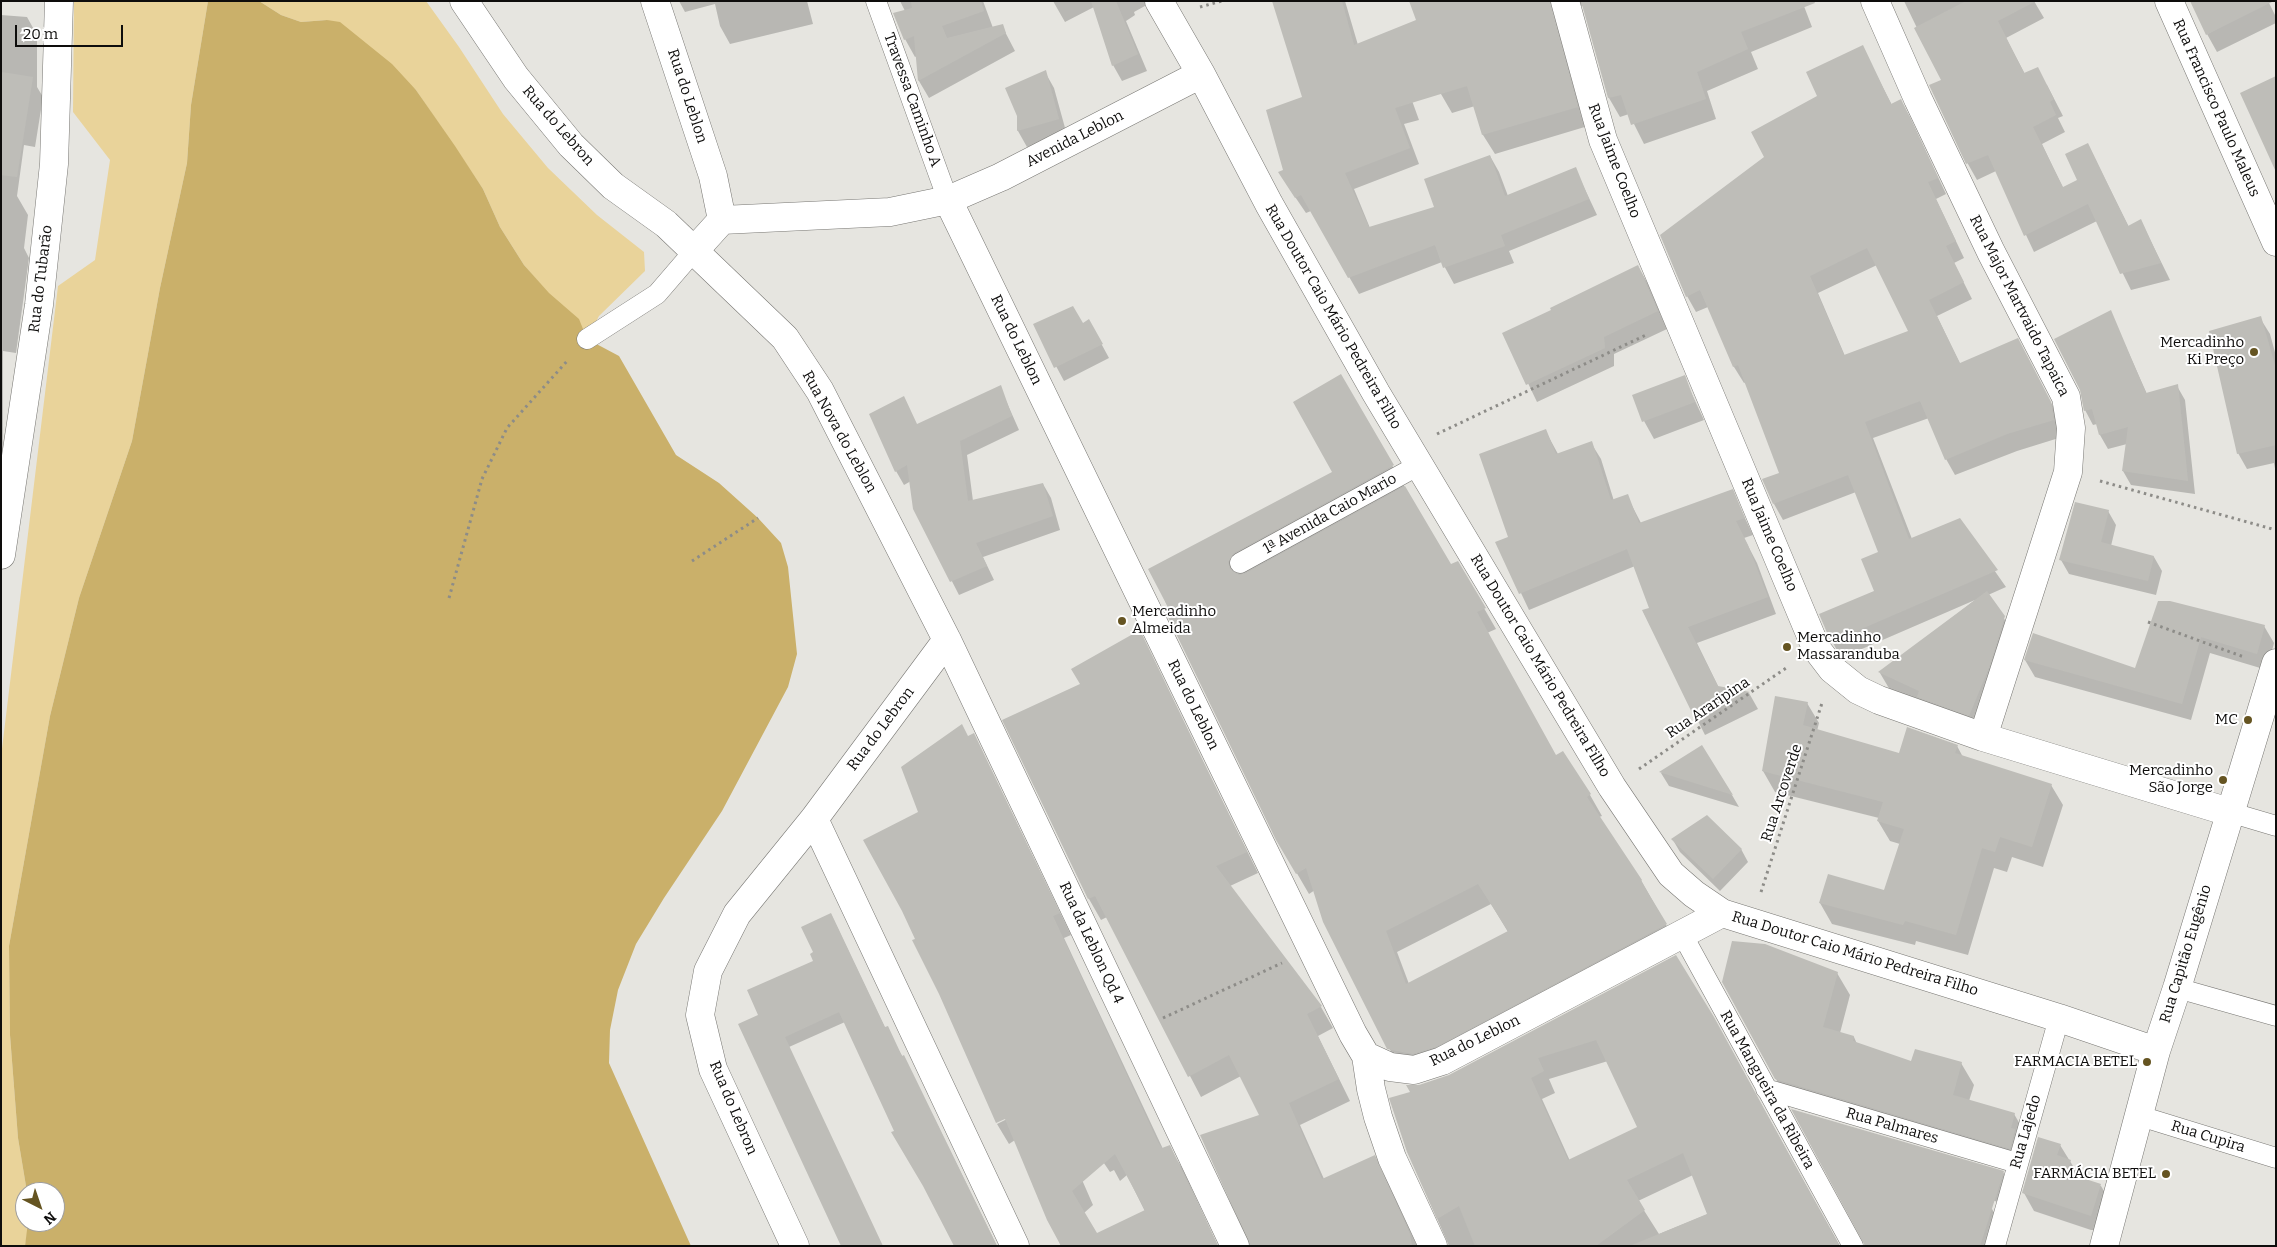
<!DOCTYPE html>
<meta charset="utf-8">
<style>
body{margin:0}
#map{position:relative;width:2277px;height:1247px;overflow:hidden;background:#e6e5e0;font-family:Bitter,serif}
canvas{display:block}
.frame{position:absolute;inset:0;border:2px solid #0e0d0c;pointer-events:none}
.north{position:absolute;left:15px;top:1182px;width:50px;height:50px;box-sizing:border-box;background:#fff;border:1px solid #9f9e9e;border-radius:50%;rotate:139deg;font-size:14px;font-weight:700;line-height:20px;text-align:center;color:#0e0d0c}
.north::after{content:'';display:block;margin:auto;width:18px;height:22px;background:#655421;clip-path:polygon(50% 0,100% 100%,50% 72%,0 100%)}
.scale{position:absolute;left:15px;top:25px;width:108px;height:22px;box-sizing:border-box;border:2px solid #0e0d0c;border-top:0;padding-left:6px;font-size:15px;line-height:18px;white-space:nowrap;color:#0e0d0c;-webkit-text-stroke:4px #fff;paint-order:stroke}
</style>
<div id="map">
<canvas width="2277" height="1247"></canvas>
<div class="frame"></div>
<div class="north">N</div>
<div class="scale">20 m</div>
</div>
<script>
const ctx = document.querySelector('canvas').getContext('2d');
ctx.lineJoin = 'round';
function fill(path, color) {
  ctx.fillStyle = color;
  ctx.fill(path, 'evenodd');
}
function toPath(rows) {
  const path = new Path2D();
  for (const r of rows) {
    path.moveTo(r[0], r[1]);
    for (let i = 2; i < r.length; i += 2) path.lineTo(r[i], r[i + 1]);
  }
  return path;
}
function trace(path, color, width, dash) {
  ctx.strokeStyle = color;
  ctx.lineWidth = width;
  ctx.lineCap = dash ? 'butt' : 'round';
  ctx.setLineDash(dash || []);
  ctx.stroke(path);
}
function drawText(font, color, halo, rows, align = 'center') {
  ctx.font = font + ' Bitter,serif';
  ctx.lineWidth = 4;
  ctx.setLineDash([]);
  ctx.textBaseline = 'middle';
  ctx.strokeStyle = halo;
  ctx.fillStyle = color;
  for (const [text, x, y, turn = 0] of rows) {
    ctx.save();
    ctx.translate(x, y);
    ctx.rotate((+turn || 0) * Math.PI / 180);
    ctx.textAlign = isNaN(turn) ? turn : align;
    if (halo) ctx.strokeText(text, 0, 0);
    ctx.fillText(text, 0, 0);
    ctx.restore();
  }
}
const green = toPath([
 [74,1,208,1,191,105,187,163,160,288,132,441,79,598,50,716,9,946,10,1035,18,1138,27,1192,25,1192,25,1222,28,1222,28,1229,25,1246,1,1246,1,757,58,286,95,260,110,160,73,112],
 [259,1,426,1,459,47,503,114,548,168,597,215,644,252,645,271,599,316,587,339,524,265,500,227,483,189,416,90,327,20,301,22,281,15]
]);
const water = toPath([
 [208,1,259,1,281,15,301,22,327,20,340,22,392,64,416,90,455,146,483,189,500,227,524,265,549,293,579,319,587,339,619,356,676,455,719,483,758,518,781,543,788,567,797,654,788,687,722,811,664,898,636,944,618,990,610,1030,609,1063,691,1246,25,1246,28,1222,55,1222,55,1192,27,1192,18,1138,10,1035,9,946,50,716,79,598,132,441,160,288,187,163,191,105]
]);
const shadow = toPath([
 [679,1,807,1,813,24,730,44,720,26,715,4,685,12],
 [900,1,983,1,993,28,1002,26,1015,51,929,98,919,81,917,56,915,57,905,39,905,11],
 [1053,1,1154,1,1134,12,1135,15,1126,21,1147,71,1122,81,1113,65,1094,7,1065,22],
 [1273,1,1345,1,1358,45,1394,51,1419,120,1404,124,1419,164,1354,189,1370,228,1436,208,1490,156,1499,172,1508,196,1575,168,1597,215,1509,251,1514,263,1454,284,1442,262,1359,294,1311,211,1306,213,1289,188,1284,170,1304,98],
 [1425,1,1802,1,1812,27,1751,52,1758,69,1707,91,1716,119,1644,144,1629,114,1620,117,1609,98,1584,6,1573,5,1588,126,1495,154,1483,135,1475,106,1452,113,1441,94],
 [1904,1,2034,1,2044,18,2006,38,2025,74,2047,85,2063,116,2058,118,2065,132,2042,144,2063,188,2079,180,2088,145,2129,227,2141,221,2170,280,2131,290,2097,221,2034,252,1996,171,1977,180,1968,164,1931,86,1942,80],
 [2268,1,2276,17,2276,23,2217,52,2207,34],
 [1,15,27,17,37,35,37,87,43,97,35,147,24,145,17,196,28,215,24,248,29,258,16,353,3,351,3,485,1,498],
 [1862,47,1892,105,1901,101,1910,117,1946,194,1936,199,1964,258,1954,263,1972,299,1937,316,1960,364,2027,356,2060,420,2062,437,2017,451,1955,475,1946,459,1929,418,1873,438,1912,539,1959,520,2006,587,1988,595,2015,635,1979,733,1890,690,1880,673,1975,600,1841,658,1832,641,1876,591,1879,553,1856,492,1783,520,1774,504,1781,473,1746,382,1744,383,1734,367,1708,307,1696,312,1687,296,1766,157],
 [1877,265,1909,332,1845,356,1818,293],
 [1045,72,1054,88,1067,135,1027,147,1018,131,1018,115],
 [1638,266,1648,284,1667,329,1614,354,1614,366,1537,402,1504,333,1553,311],
 [2110,311,2147,394,2177,386,2185,400,2195,494,2131,485,2123,471,2127,444,2108,449,2100,435,2097,424,2093,425,2085,410],
 [2260,318,2270,334,2276,356,2276,474,2274,463,2247,469,2238,453],
 [1089,321,1109,358,1064,381,1034,325,1082,324],
 [1340,376,1450,565,1458,563,1496,629,1487,633,1556,757,1563,752,1590,795,1602,816,1599,817,1641,880,1678,946,1401,1069,1389,1048,1315,890,1309,894,1277,839,1150,569,1334,472],
 [1491,904,1508,932,1409,984,1397,952],
 [1684,377,1704,420,1654,439,1644,421],
 [1000,387,1019,430,967,455,973,501,1043,484,1051,498,1060,530,983,557,994,580,959,595,915,509,911,481,904,485,896,471,917,426],
 [1545,430,1558,454,1591,443,1601,459,1614,501,1627,496,1641,523,1732,491,1753,535,1744,538,1757,563,1776,614,1697,643,1719,688,1749,693,1758,709,1705,735,1643,611,1650,609,1635,566,1529,610,1497,542,1509,538],
 [2108,511,2116,525,2111,546,2154,557,2162,571,2156,595,2069,574,2061,560],
 [2159,602,2264,626,2274,643,2267,670,2210,653,2191,720,2035,677,2025,660,2136,669],
 [1139,632,1258,873,1230,886,1321,1007,1333,1028,1318,1036,1350,1101,1300,1125,1324,1179,1374,1157,1386,1178,1417,1246,1251,1246,1261,1115,1241,1076,1201,1097,1107,917,1101,920,1089,899,1004,721,1081,685],
 [1807,703,1819,723,1817,731,1900,754,1957,746,1963,757,2051,785,2063,805,2043,867,2012,857,2007,872,1994,868,1968,955,1916,941,1915,945,1832,924,1820,903,1884,892,1900,844,1890,841,1878,821,1879,818,1775,792,1763,771],
 [974,735,1071,935,1064,938,1163,1149,1169,1147,1182,1168,1218,1246,1162,1246,1127,1175,1120,1181,1114,1170,1110,1172,1078,1125,1062,1134,1093,1205,1084,1213,1097,1234,1061,1246,1015,1140,1009,1144,997,1124,1011,1117,920,812,968,737],
 [1701,747,1732,795,1739,807,1669,786,1661,773],
 [1673,840,1741,849,1748,862,1720,891,1680,852],
 [831,914,885,1028,909,1067,997,1246,955,1246,895,1131,845,1022,789,1047,760,1016,815,962],
 [1675,957,1725,1039,1840,1246,1449,1246,1408,1152,1411,1093,1419,1086,1450,1076],
 [1608,1061,1639,1128,1570,1161,1542,1099,1555,1093,1549,1079],
 [1693,1175,1708,1214,1659,1234,1638,1201],
 [1837,973,1850,995,1840,1033,1854,1037,1857,1044,1912,1062,1961,1063,1974,1085,1969,1101,2014,1114,2027,1136,2022,1170,1789,1101,1776,1079],
 [2060,1145,2081,1179,2101,1186,2111,1203,2102,1230,2091,1230,2034,1211,2024,1193],
 [2003,1172,2015,1194,2011,1206,1972,1194,1992,1209,2004,1230,1999,1246,1866,1246]
]);
const building = toPath([
 [911,1,981,1,984,11,942,26,947,38,1003,24,1006,33,918,81,914,36,904,40,893,13,912,8],
 [1091,1,1116,1,1138,54,1112,66],
 [1272,1,1342,1,1354,45,1416,20,1409,1,1550,1,1578,107,1482,135,1467,86,1395,108,1410,148,1345,173,1369,227,1434,207,1424,179,1490,155,1505,196,1576,167,1589,199,1501,235,1505,246,1443,268,1435,245,1348,278,1301,195,1295,198,1278,172,1283,170,1266,110,1302,97],
 [1581,1,1814,1,1815,3,1741,32,1748,49,1697,72,1706,99,1631,125,1621,95,1608,98],
 [1966,1,2036,1,1998,21,2024,73,2038,67,2054,99,2050,102,2056,115,2033,127,2063,187,2077,180,2065,154,2088,143,2128,226,2141,219,2161,263,2120,274,2088,204,2024,236,1988,155,1966,164,1929,85,1941,80,1914,28],
 [2190,1,2274,1,2206,35],
 [1863,45,1891,104,1901,99,1938,178,1928,182,1956,241,1946,246,1964,282,1929,300,1960,363,2018,338,2051,402,2054,420,2007,434,1945,460,1920,401,1865,422,1909,539,1960,518,1998,570,1831,642,1819,614,1874,591,1861,559,1878,552,1848,475,1773,504,1762,479,1779,473,1738,365,1733,367,1700,290,1686,297,1660,235,1764,157,1751,132,1817,96,1806,72],
 [1867,248,1908,331,1844,355,1810,276],
 [1046,70,1059,119,1017,131,1017,116,1005,88],
 [1,72,33,77,17,177,1,175],
 [2276,76,2276,172,2240,93],
 [1638,265,1658,311,1604,337,1605,348,1526,385,1502,333,1551,310,1550,308],
 [1073,306,1083,323,1089,319,1103,344,1054,368,1033,324],
 [2111,310,2146,393,2178,384,2188,481,2122,471,2128,427,2099,435,2092,409,2084,411,2080,390,2054,339],
 [2261,316,2276,369,2276,445,2237,454,2209,331],
 [1341,374,1394,465,1234,553,1228,562,1230,569,1239,575,1246,573,1405,486,1451,564,1458,561,1486,608,1477,612,1556,755,1563,751,1591,794,1587,797,1642,880,1641,881,1667,924,1436,1047,1413,1054,1387,1049,1323,922,1306,868,1296,874,1276,840,1167,615,1171,613,1148,569,1332,472,1293,402],
 [1478,884,1508,931,1406,984,1386,931],
 [1685,375,1695,402,1642,422,1632,395],
 [1001,385,1012,416,960,441,968,501,1043,483,1053,516,976,543,987,566,950,582,913,509,907,465,895,472,869,414,904,396,917,424],
 [1546,429,1556,454,1592,441,1611,500,1628,494,1639,523,1733,489,1745,518,1736,521,1748,545,1768,597,1688,627,1718,686,1750,692,1695,719,1642,610,1649,608,1627,549,1519,594,1495,542,1508,537,1479,454],
 [2075,502,2109,510,2101,542,2154,556,2148,581,2059,560],
 [1987,591,2005,616,1990,665,1969,716,1917,697,1919,691,1878,672],
 [2158,601,2170,601,2265,625,2257,654,2201,637,2182,704,2024,660,2033,633,2135,668],
 [1140,630,1247,852,1216,866,1322,1006,1307,1014,1339,1079,1289,1103,1322,1179,1375,1155,1410,1234,1412,1246,1250,1246,1200,1135,1259,1115,1229,1055,1188,1077,1095,896,1088,899,1002,720,1080,684,1071,669],
 [1775,696,1808,702,1803,725,1899,753,1907,727,1958,745,1955,753,2052,784,2032,847,2000,837,1995,852,1982,848,1956,935,1905,921,1903,925,1819,903,1828,874,1884,890,1904,829,1877,821,1883,802,1762,771],
 [962,724,968,736,974,733,1060,913,1053,916,1158,1142,1162,1148,1170,1145,1218,1246,1061,1246,1047,1220,1005,1119,996,1123,939,994,912,940,915,939,902,911,863,840,918,812,901,767],
 [1115,1154,1145,1210,1097,1233,1072,1191],
 [1702,745,1733,795,1659,772],
 [1707,815,1742,849,1713,879,1671,839],
 [831,913,885,1027,888,1026,902,1056,904,1055,997,1246,954,1246,923,1186,891,1132,894,1131,839,1012,785,1037,883,1246,841,1246,738,1024,758,1015,747,990,813,961,810,954,813,952,801,927],
 [1732,941,1765,944,1838,972,1823,1027,1854,1036,1853,1041,1911,1061,1915,1049,1962,1062,1953,1095,2015,1113,2011,1128,2015,1129,2010,1149,1775,1079,1722,982],
 [1676,955,1714,1017,1839,1246,1630,1246,1707,1214,1683,1153,1627,1180,1645,1210,1596,1246,1475,1246,1459,1206,1437,1219,1407,1152,1389,1098,1410,1092,1406,1085,1419,1085,1449,1075],
 [1596,1040,1637,1127,1568,1160,1531,1078,1544,1071,1538,1058],
 [1791,1109,2004,1171,1980,1246,1865,1246],
 [2038,1137,2061,1144,2057,1155,2071,1160,2067,1173,2101,1184,2091,1216,2022,1193]
]);
const path = toPath([
 [1200,7,1222,1],
 [1437,434,1648,334],
 [2100,481,2276,530],
 [692,561,758,518],
 [449,598,482,479,507,428,568,360],
 [2148,622,2244,657],
 [1639,769,1789,666],
 [1761,892,1822,703],
 [1163,1018,1282,963]
]);
const service = toPath([
 [876,1,948,200],
 [587,339,657,294,694,251],
 [1240,563,1419,465],
 [2229,812,2276,826],
 [1682,934,1853,1246],
 [2177,988,2276,1016],
 [1766,1089,2017,1163],
 [2140,1116,2276,1158],
 [1995,1246,2059,1018]
]);
const minor = toPath([
 [464,1,516,78,571,145,613,186,666,224,785,338,820,391,947,640,1235,1246],
 [655,1,713,176,722,220,694,251],
 [1159,1,1201,74,1269,204,1376,393,1612,787,1671,874,1694,894,1722,913,2059,1018,2156,1051],
 [1565,1,1603,140,1816,648,1832,669,1858,690,1879,700,1983,737,2229,812],
 [1875,1,1918,99,1991,252,2066,397,2071,428,2068,472,1983,737],
 [2169,1,2276,242],
 [948,200,1353,1034,1366,1056,1390,1067,1414,1070,1442,1061,1722,913],
 [722,220,890,212,948,200,1001,177,1201,74],
 [1,555,39,305,54,164,59,1],
 [814,819,1015,1246],
 [1366,1056,1371,1089,1378,1117,1392,1158,1433,1246],
 [795,1246,713,1069,700,1015,708,971,737,914,814,819,947,640],
 [2104,1246,2156,1051,2177,988,2276,663]
]);
const markers = [
 [2254,352,5,"#655421"],
 [1122,621,5,"#655421"],
 [1787,647,5,"#655421"],
 [2248,720,5,"#655421"],
 [2223,780,5,"#655421"],
 [2147,1062,5,"#655421"],
 [2166,1174,5,"#655421"]
];
const streetNames = [
 ["Rua do Leblon",687,96,72],
 ["Travessa Caminho A",912,100,70],
 ["Rua Francisco Paulo Maleus",2216,108,66],
 ["Rua do Lebron",558,126,49],
 ["Avenida Leblon",1075,139,-27],
 ["Rua Jaime Coelho",1614,161,69],
 ["Rua do Tubarão",41,279,-83],
 ["Rua Major Martvaido Tapaica",2019,306,63],
 ["Rua Doutor Caio Mário Pedreira Filho",1333,317,60],
 ["Rua do Leblon",1016,340,64],
 ["Rua Nova do Leblon",839,432,61],
 ["1ª Avenida Caio Mario",1330,514,-29],
 ["Rua Jaime Coelho",1769,535,67],
 ["Rua Doutor Caio Mário Pedreira Filho",1540,666,59],
 ["Rua do Leblon",1193,705,64],
 ["Rua Araripina",1708,708,-34],
 ["Rua do Lebron",881,729,-53],
 ["Rua Arcoverde",1782,793,-72],
 ["Rua da Leblon Qd 4",1091,943,65],
 ["Rua Doutor Caio Mário Pedreira Filho",1855,954,17],
 ["Rua Capitão Eugênio",2186,954,-73],
 ["Rua do Leblon",1475,1041,-26],
 ["Rua Mangueira da Ribeira",1767,1090,61],
 ["Rua do Lebron",733,1108,67],
 ["Rua Palmares",1892,1126,16],
 ["Rua Lajedo",2026,1132,-74],
 ["Rua Cupira",2208,1137,17]
];
const poiNames = [
 ["Mercadinho",2244,343],
 ["Ki Preço",2244,360],
 ["Mercadinho",1132,612,"left"],
 ["Almeida",1132,629,"left"],
 ["Mercadinho",1797,638,"left"],
 ["Massaranduba",1797,655,"left"],
 ["MC",2238,720],
 ["Mercadinho",2213,771],
 ["São Jorge",2213,788],
 ["FARMACIA BETEL",2137,1062],
 ["FARMÁCIA BETEL",2156,1174]
];
fill(green, '#e9d39a');
fill(water, '#cab06a');
fill(shadow, '#0003');
fill(building, '#bebdb8');
trace(service, '#787773', 21);
trace(minor, '#787773', 29);
trace(path, '#8d8c88', 3, [2.5, 4]);
trace(service, '#fff', 20);
trace(minor, '#fff', 28);
for (const [x, y, r, color] of markers) {
  const dot = new Path2D();
  dot.arc(x, y, r, 0, 2 * Math.PI);
  ctx.fillStyle = color;
  ctx.fill(dot);
  trace(dot, '#fff', 2);
}
drawText('15px', '#0e0d0c', '#fff', streetNames);
drawText('15px', '#0e0d0c', '#fff', poiNames, 'right');
</script>
